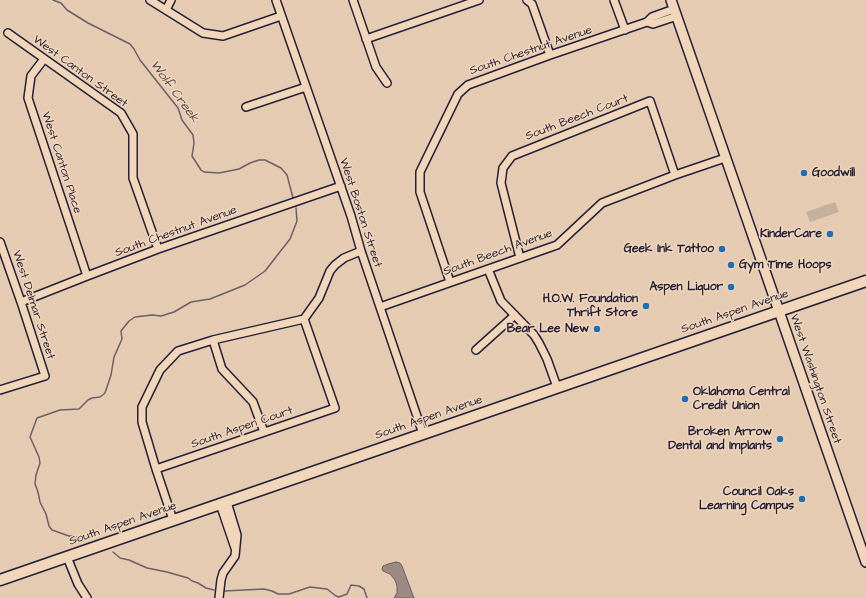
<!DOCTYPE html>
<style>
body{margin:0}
canvas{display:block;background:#e5cbb2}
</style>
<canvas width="866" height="598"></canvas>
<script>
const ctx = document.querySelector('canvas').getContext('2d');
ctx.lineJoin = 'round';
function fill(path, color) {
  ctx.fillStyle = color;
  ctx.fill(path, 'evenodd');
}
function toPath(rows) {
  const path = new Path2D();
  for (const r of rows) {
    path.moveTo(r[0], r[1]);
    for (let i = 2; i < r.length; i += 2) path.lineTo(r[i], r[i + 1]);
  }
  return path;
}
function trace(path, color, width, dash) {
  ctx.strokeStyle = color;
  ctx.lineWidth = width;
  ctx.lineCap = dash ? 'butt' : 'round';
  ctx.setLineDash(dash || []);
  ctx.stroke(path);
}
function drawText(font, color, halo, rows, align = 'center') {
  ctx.font = font + ' "Architects Daughter",sans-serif';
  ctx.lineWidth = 3;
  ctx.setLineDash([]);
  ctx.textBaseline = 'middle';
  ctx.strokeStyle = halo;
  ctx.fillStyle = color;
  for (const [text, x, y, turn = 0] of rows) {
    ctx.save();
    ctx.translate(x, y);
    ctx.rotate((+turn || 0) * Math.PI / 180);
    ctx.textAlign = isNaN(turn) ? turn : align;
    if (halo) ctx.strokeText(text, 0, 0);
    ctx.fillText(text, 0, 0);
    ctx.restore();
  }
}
const green = toPath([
 [835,202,839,212,810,222,806,212]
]);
const water = toPath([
 [396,562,400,563,402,566,414,598,394,598,397,593,397,586,395,580,390,574,383,571,382,569,383,566,388,564,396,562]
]);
const stream = toPath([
 [53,0,61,3,67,10,88,23,130,44,134,49,140,60,178,108,182,120,193,135,194,143,192,156,201,170,204,172,219,173,239,169,250,163,259,160,265,160,281,168,287,175,293,198],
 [83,541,74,536,69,536,52,530,49,526,46,514,40,502,38,492,35,484,36,475,40,463,39,457,30,437,37,418,60,410,79,409,88,400,92,398,100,397,105,393,111,375,114,357,122,339,121,331,129,321,135,317,152,315,161,316,174,312,191,302,210,299,245,285,265,271,290,239,297,221,296,208],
 [113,552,120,558,129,560,147,568,167,572,188,578,192,581,198,583,206,588,214,590],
 [224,591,264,589,272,591,278,594,289,594,310,587,327,589,336,596,339,597,347,594,351,585,359,586,364,589,367,598]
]);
const minor = toPath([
 [150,0,203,33,223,36,281,16],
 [276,0,351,216,361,251,423,434],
 [353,0,376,67,387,83],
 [527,0,532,4,550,55],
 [614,0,625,30],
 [166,10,171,0],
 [647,22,653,24,677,16],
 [8,33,121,113,133,134,133,178,158,249],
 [366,39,479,0],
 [44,59,31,76,28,98,87,276],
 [246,107,306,87],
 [0,242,21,302,45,376,0,390],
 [520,258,501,183,503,168,512,156,650,101,675,175],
 [488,269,501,301,534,335,539,343,547,359,557,387],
 [450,282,420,192,420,172,458,94,468,85,550,55,647,22,652,17,674,9],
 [21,302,87,276,158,249,341,186],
 [380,307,557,245,602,203,675,175,725,158],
 [213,340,222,369,253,402,264,432],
 [476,350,515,315],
 [156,469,335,408,304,319],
 [220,504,235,548],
 [173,520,156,469,142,422,142,407,160,370,178,351,213,340,304,319,319,298,330,271,335,265,344,258,361,251],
 [67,557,78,584,87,598],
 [219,598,221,580,223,573,235,556,237,535,227,502]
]);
const secondary = toPath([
 [671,0,866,562]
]);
const primary = toPath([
 [0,580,866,281]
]);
const markers = [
 [804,173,4,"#1f6fb2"],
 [830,234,4,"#1f6fb2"],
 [722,249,4,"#1f6fb2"],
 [731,265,4,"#1f6fb2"],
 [731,287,4,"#1f6fb2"],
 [646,306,4,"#1f6fb2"],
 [597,329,4,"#1f6fb2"],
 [685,399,4,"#1f6fb2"],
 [780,439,4,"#1f6fb2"],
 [802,499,4,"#1f6fb2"]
];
const streetNames = [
 ["South Chestnut Avenue",531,51,-19],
 ["West Canton Street",80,72,36],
 ["South Beech Court",577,118,-21],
 ["West Canton Place",61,163,72],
 ["West Boston Street",360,213,72],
 ["South Chestnut Avenue",176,232,-20],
 ["South Beech Avenue",498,253,-20],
 ["West Delmar Street",33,305,72],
 ["South Aspen Avenue",735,312,-19],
 ["West Washington Street",815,379,71],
 ["South Aspen Avenue",429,418,-19],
 ["South Aspen Court",242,428,-19],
 ["South Aspen Avenue",123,524,-19]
];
const poiNames = [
 ["Goodwill",812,173,"left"],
 ["KinderCare",822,234],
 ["Geek Ink Tattoo",714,249],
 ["Gym Time Hoops",739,265,"left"],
 ["Aspen Liquor",723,287],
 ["H.O.W. Foundation",638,299],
 ["Thrift Store",638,313],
 ["Bear Lee New",589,329],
 ["Oklahoma Central",693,392,"left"],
 ["Credit Union",693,406,"left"],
 ["Broken Arrow",772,432],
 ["Dental and Implants",772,446],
 ["Council Oaks",794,492],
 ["Learning Campus",794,506]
];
const waterNames = [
 ["Wolf Creek",174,92,54]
];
fill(green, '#c5af9e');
fill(water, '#9b8a84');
trace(water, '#6b6067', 1);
trace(stream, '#6b6067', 1.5);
trace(minor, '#22223b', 10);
trace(secondary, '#22223b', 12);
trace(primary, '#22223b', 13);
trace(minor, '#f2d6b9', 7);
trace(secondary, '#f2d6b9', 9);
trace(primary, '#f2d6b9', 10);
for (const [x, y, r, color] of markers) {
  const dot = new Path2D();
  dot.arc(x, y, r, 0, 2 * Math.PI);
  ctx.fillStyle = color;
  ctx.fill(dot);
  trace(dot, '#f2d6b9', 1.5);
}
drawText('12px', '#22223b', '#f2d6b9', streetNames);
drawText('bold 12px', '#22223b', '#f2d6b9', poiNames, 'right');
drawText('italic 13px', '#4c4655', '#f2d6b9', waterNames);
</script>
